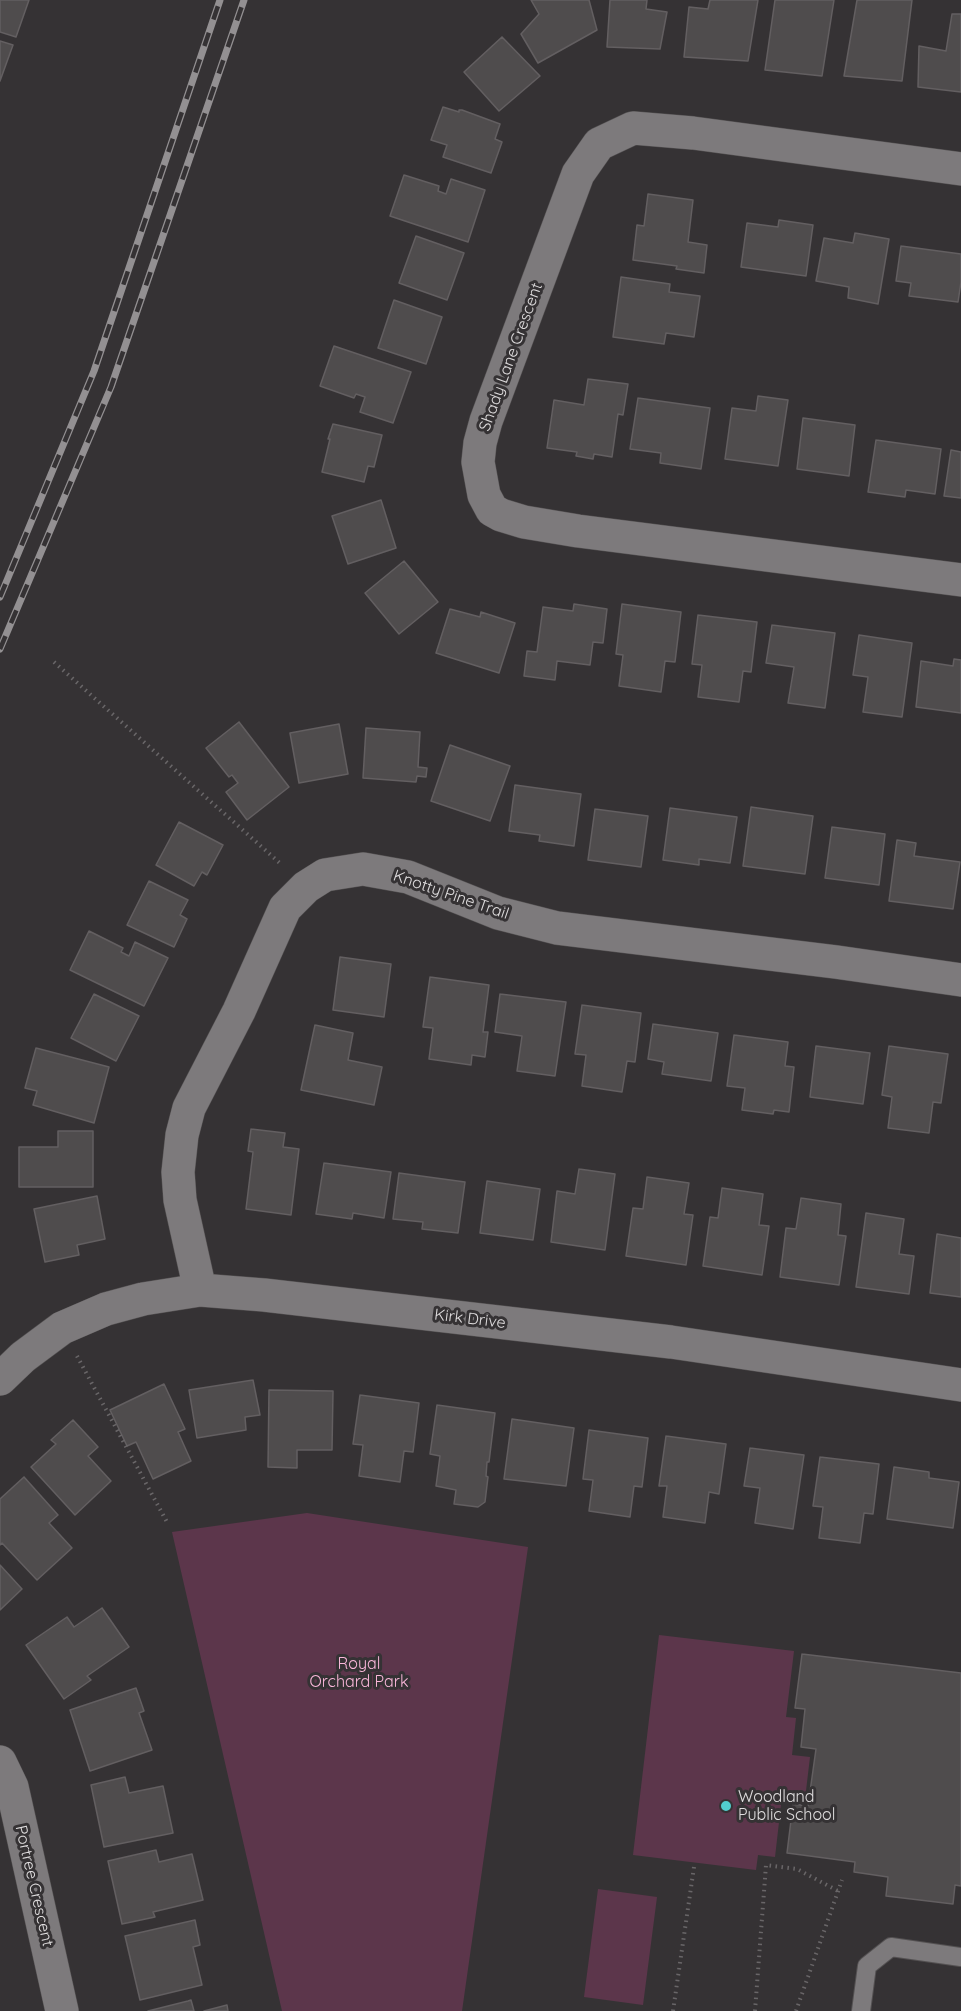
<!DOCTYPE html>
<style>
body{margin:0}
canvas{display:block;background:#353234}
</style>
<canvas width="961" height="2011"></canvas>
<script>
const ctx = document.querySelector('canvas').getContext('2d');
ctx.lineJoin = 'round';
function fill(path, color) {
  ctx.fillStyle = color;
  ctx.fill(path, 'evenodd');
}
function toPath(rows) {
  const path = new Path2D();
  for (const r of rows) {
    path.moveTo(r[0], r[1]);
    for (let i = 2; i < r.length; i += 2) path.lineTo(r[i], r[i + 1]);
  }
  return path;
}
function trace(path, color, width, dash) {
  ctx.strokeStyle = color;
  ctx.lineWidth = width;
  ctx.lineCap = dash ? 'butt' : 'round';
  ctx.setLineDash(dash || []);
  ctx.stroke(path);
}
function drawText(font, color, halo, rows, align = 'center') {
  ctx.font = font + ' Quicksand,sans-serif';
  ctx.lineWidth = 6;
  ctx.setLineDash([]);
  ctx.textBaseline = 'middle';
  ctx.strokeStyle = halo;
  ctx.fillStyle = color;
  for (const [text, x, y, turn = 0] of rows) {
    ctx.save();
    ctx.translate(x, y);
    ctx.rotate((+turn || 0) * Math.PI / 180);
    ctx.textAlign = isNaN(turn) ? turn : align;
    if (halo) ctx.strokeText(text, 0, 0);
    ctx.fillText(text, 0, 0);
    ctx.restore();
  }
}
const green = toPath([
 [307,1513,528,1547,462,2011,282,2011,172,1532],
 [659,1635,794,1651,786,1717,796,1718,792,1755,810,1757,805,1799,782,1796,775,1857,758,1855,756,1870,633,1855],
 [598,1889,657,1897,643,2005,584,1997]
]);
const building = toPath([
 [0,0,29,0,16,37,0,32,0,0],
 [531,0,589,0,597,30,538,63,521,34,539,14,531,0],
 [610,0,647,0,646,9,667,12,660,49,607,47,610,0],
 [710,0,758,0,748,61,684,57,689,7,708,9,710,0],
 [775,0,834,0,822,76,765,70,775,0],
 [857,0,912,0,902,81,844,76,857,0],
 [952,14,961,14,961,92,918,87,919,46,946,51,952,14],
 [502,37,540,76,499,111,464,72,502,37],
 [0,41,13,45,0,81,0,41],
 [443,107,459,112,459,110,462,110,500,124,495,139,502,142,491,173,443,157,447,145,431,140,443,107],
 [404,175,439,186,438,191,446,194,451,179,485,190,468,242,390,216,404,175],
 [648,194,693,200,688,242,707,245,704,273,676,269,677,266,633,260,637,225,644,226,648,194],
 [779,220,813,225,806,276,741,267,747,223,778,227,779,220],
 [855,233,889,239,878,304,848,298,849,287,816,281,824,238,853,243,855,233],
 [416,236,464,253,447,300,399,283,416,236],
 [901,246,961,254,961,282,958,302,909,296,911,283,896,281,901,246],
 [621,277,670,284,669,292,700,296,694,337,666,333,664,344,613,337,621,277],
 [394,300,442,317,426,364,378,348,394,300],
 [334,346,411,372,393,423,360,412,365,397,356,394,354,398,320,386,334,346],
 [588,379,628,384,623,415,618,414,612,457,594,454,593,459,576,456,577,452,547,448,554,400,584,405,588,379],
 [758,396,788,400,778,466,725,459,732,408,756,411,758,396],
 [638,398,710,408,701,469,660,463,661,453,630,449,638,398],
 [803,418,855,425,849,476,797,469,803,418],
 [333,424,382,435,374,467,368,466,364,482,322,472,330,439,328,439,333,424],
 [876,440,941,449,935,494,906,490,905,497,868,492,876,440],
 [951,450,961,452,961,498,944,496,951,450],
 [381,500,396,548,348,564,332,516,381,500],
 [404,561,438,602,399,634,365,593,404,561],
 [574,604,607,609,603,643,593,642,590,665,557,661,555,680,524,676,527,651,537,652,543,607,573,611,574,604],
 [622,604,681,612,675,662,665,661,661,692,619,686,623,655,616,654,622,604],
 [450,609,480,617,481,612,515,623,499,673,436,653,450,609],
 [698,615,757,622,751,672,743,671,739,702,698,697,702,665,692,664,698,615],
 [772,625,835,633,825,708,788,703,794,667,766,663,772,625],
 [859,635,912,643,902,717,863,712,868,677,853,675,859,635],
 [954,659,961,660,961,713,916,707,921,661,953,666,954,659],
 [239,722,289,787,247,820,226,792,238,783,232,775,229,777,206,748,239,722],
 [339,724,348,774,299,783,290,733,339,724],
 [366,728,420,732,418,767,427,768,426,777,417,776,416,782,363,778,366,728],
 [450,745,510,766,490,821,431,801,450,745],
 [515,785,581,794,574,846,539,841,540,835,509,831,515,785],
 [751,807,813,816,805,874,743,866,751,807],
 [670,808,737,817,730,863,699,859,699,865,663,860,670,808],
 [595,809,648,816,641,867,588,860,595,809],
 [179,822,223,845,207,875,202,872,194,886,156,865,179,822],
 [832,827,885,834,879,885,825,878,832,827],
 [897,840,916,843,914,856,960,862,953,909,889,901,897,840],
 [149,881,188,900,180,915,187,919,174,947,127,925,149,881],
 [89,931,123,948,121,952,129,956,135,942,168,958,144,1006,70,970,89,931],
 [340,957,391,964,384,1017,333,1010,340,957],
 [430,977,489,985,483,1032,488,1032,485,1057,472,1055,471,1065,429,1059,433,1028,423,1027,430,977],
 [94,994,139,1016,116,1061,71,1038,94,994],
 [500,994,566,1002,555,1076,517,1071,522,1036,495,1032,500,994],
 [582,1005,641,1013,635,1062,627,1061,622,1092,582,1086,586,1055,575,1054,582,1005],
 [653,1024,718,1033,711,1081,662,1074,664,1062,648,1059,653,1024],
 [315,1025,353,1033,348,1060,382,1067,374,1105,301,1090,315,1025],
 [734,1035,788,1042,785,1066,794,1067,789,1112,774,1110,773,1114,742,1110,745,1088,727,1086,734,1035],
 [816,1046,870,1053,863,1104,810,1097,816,1046],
 [889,1046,948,1054,941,1103,933,1102,929,1133,888,1128,892,1097,882,1095,889,1046],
 [36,1048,109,1067,94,1123,33,1105,37,1091,25,1088,36,1048],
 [251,1129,285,1133,283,1147,299,1149,291,1215,246,1209,253,1152,248,1151,251,1129],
 [58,1131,93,1131,93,1187,19,1187,19,1147,58,1147,58,1131],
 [324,1163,391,1172,384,1218,353,1213,352,1219,316,1214,324,1163],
 [579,1169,615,1174,605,1250,551,1242,557,1191,575,1194,579,1169],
 [399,1173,465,1182,458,1233,422,1229,423,1222,393,1219,399,1173],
 [647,1177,689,1183,684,1214,693,1215,686,1265,626,1256,633,1208,643,1209,647,1177],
 [487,1181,540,1189,533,1240,480,1233,487,1181],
 [722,1188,763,1194,759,1225,769,1226,762,1275,703,1266,710,1217,718,1218,722,1188],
 [97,1196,105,1239,77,1245,79,1255,45,1262,34,1209,97,1196],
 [801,1198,841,1204,838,1235,846,1236,839,1285,780,1277,786,1228,796,1229,801,1198],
 [866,1213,904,1219,899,1254,914,1256,909,1294,856,1287,866,1213],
 [937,1234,961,1238,961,1297,930,1293,937,1234],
 [253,1380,260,1415,245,1417,246,1430,197,1438,189,1390,253,1380],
 [164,1384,185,1429,178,1432,191,1461,153,1479,136,1442,127,1446,110,1410,164,1384],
 [269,1390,333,1391,332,1450,297,1450,297,1468,268,1467,269,1390],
 [360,1395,419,1403,413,1452,404,1451,400,1482,359,1476,363,1445,353,1444,360,1395],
 [437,1405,495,1413,489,1462,487,1462,486,1476,488,1477,485,1502,478,1507,454,1504,456,1490,436,1486,440,1456,430,1454,437,1405],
 [512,1419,574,1428,566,1486,504,1479,512,1419],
 [73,1420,98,1447,88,1456,111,1481,75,1515,31,1467,56,1444,51,1440,73,1420],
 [589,1430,648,1438,642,1487,634,1486,630,1517,589,1511,593,1480,583,1479,589,1430],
 [666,1436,726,1444,719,1494,709,1492,705,1523,663,1517,667,1486,659,1486,666,1436],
 [750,1448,804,1455,793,1529,755,1523,760,1488,744,1486,750,1448],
 [820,1457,879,1464,873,1514,864,1513,860,1543,819,1538,823,1507,813,1506,820,1457],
 [894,1467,929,1472,929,1478,959,1482,953,1528,887,1519,894,1467],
 [24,1477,58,1515,49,1523,72,1548,37,1580,2,1543,0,1545,0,1499,24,1477],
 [0,1565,22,1589,0,1610,0,1565],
 [102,1608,129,1647,87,1676,91,1680,64,1699,26,1645,67,1617,74,1627,102,1608],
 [802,1654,961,1673,961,1886,955,1885,953,1904,886,1896,888,1877,854,1872,855,1862,787,1853,793,1804,808,1806,816,1749,801,1747,805,1709,795,1708,802,1654],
 [136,1688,144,1711,139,1713,152,1750,90,1771,70,1710,136,1688],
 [125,1777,129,1793,163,1786,173,1833,104,1847,91,1785,125,1777],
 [156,1850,159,1862,192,1854,203,1900,153,1912,155,1917,122,1924,108,1861,156,1850],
 [195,1920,200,1945,193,1947,202,1985,140,2000,125,1936,195,1920],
 [191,2000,194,2011,148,2011,188,2001,191,2000],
 [227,2005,228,2011,204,2011,227,2005]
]);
const path = toPath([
 [54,662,282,865],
 [77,1356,168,1524],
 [673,2011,694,1867],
 [755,2011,766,1865,797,1869,838,1891],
 [796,2011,842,1880]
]);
const service = toPath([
 [861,2011,867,1966,891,1947,961,1957]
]);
const minor = toPath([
 [961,169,693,133,633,128,599,144,578,174,486,421,480,443,478,462,484,495,492,510,501,515,524,522,578,531,961,580],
 [200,1290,180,1200,178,1172,182,1135,189,1108,239,1011,285,908,306,887,325,875,363,869,408,877,498,913,557,928,836,962,961,980],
 [0,1379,23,1357,62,1328,106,1309,143,1299,200,1290,264,1295,671,1342,961,1385],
 [0,1762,12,1787,62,2011]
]);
const rail = toPath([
 [0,597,94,371,220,0],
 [0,649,111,387,244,0]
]);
const markers = [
 [726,1806,6,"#52cdce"]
];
const streetNames = [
 ["Shady Lane Crescent",511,357,-70],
 ["Knotty Pine Trail",451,895,19],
 ["Kirk Drive",470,1319,7],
 ["Portree Crescent",34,1886,77]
];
const parkNames = [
 ["Royal",359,1664],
 ["Orchard Park",359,1682]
];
const poiNames = [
 ["Woodland",738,1797],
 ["Public School",738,1815]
];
fill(green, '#5c364b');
fill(building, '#4f4c4d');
trace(building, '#635f61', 1.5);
trace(service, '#545152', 20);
trace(minor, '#545152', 34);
trace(path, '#696668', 4, [1.5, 4.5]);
trace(service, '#7d7a7c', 18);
trace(minor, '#7d7a7c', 33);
trace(rail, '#939092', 7);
trace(rail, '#353234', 4.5, [14]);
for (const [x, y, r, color] of markers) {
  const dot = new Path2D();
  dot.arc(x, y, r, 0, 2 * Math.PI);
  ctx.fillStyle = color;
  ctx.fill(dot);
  trace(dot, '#353234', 2);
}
drawText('16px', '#e0dedf', '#353234', streetNames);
drawText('16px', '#fab7da', '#353234', parkNames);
drawText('16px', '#e0dedf', '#353234', poiNames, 'left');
</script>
